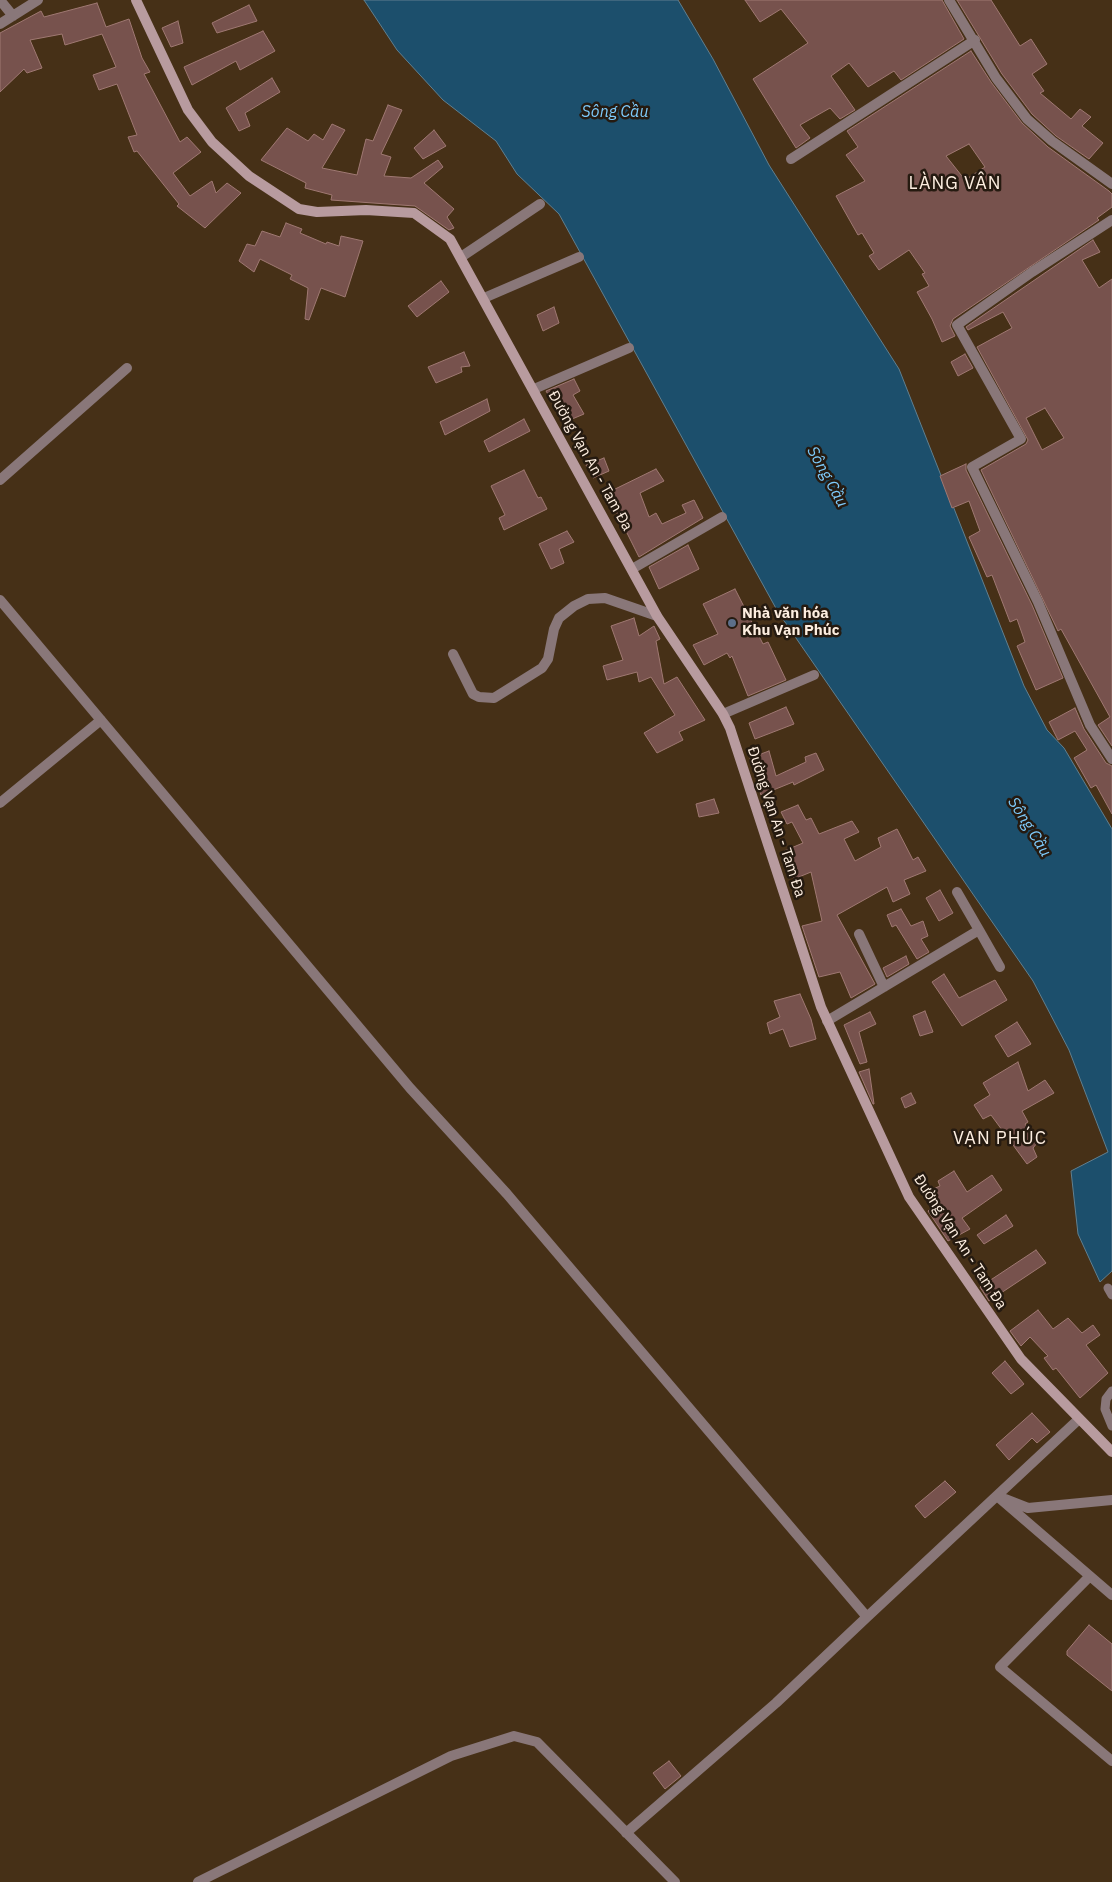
<!DOCTYPE html>
<meta charset="utf-8">
<style>
body{margin:0}
canvas{display:block;background:#463017}
</style>
<canvas width="1112" height="1882"></canvas>
<script>
const ctx = document.querySelector('canvas').getContext('2d');
ctx.lineJoin = 'round';
function fill(path, color) {
  ctx.fillStyle = color;
  ctx.fill(path, 'evenodd');
}
function toPath(rows) {
  const path = new Path2D();
  for (const r of rows) {
    path.moveTo(r[0], r[1]);
    for (let i = 2; i < r.length; i += 2) path.lineTo(r[i], r[i + 1]);
  }
  return path;
}
function trace(path, color, width, dash) {
  ctx.strokeStyle = color;
  ctx.lineWidth = width;
  ctx.lineCap = dash ? 'butt' : 'round';
  ctx.setLineDash(dash || []);
  ctx.stroke(path);
}
function drawText(font, color, halo, rows, align = 'center') {
  ctx.font = font + ' "IBM Plex Sans",sans-serif';
  ctx.lineWidth = 5;
  ctx.setLineDash([]);
  ctx.textBaseline = 'middle';
  ctx.strokeStyle = halo;
  ctx.fillStyle = color;
  for (const [text, x, y, turn = 0] of rows) {
    ctx.save();
    ctx.translate(x, y);
    ctx.rotate((+turn || 0) * Math.PI / 180);
    ctx.textAlign = isNaN(turn) ? turn : align;
    if (halo) ctx.strokeText(text, 0, 0);
    ctx.fillText(text, 0, 0);
    ctx.restore();
  }
}
const water = toPath([
 [364,0,678,0,713,59,769,165,899,369,1024,686,1047,730,1064,748,1112,829,1112,1271,1100,1282,1078,1234,1071,1171,1108,1152,1069,1050,1033,981,778,612,559,214,517,174,496,141,443,100,397,50,364,0]
]);
const building = toPath([
 [745,0,942,0,964,39,901,80,894,71,868,87,849,63,831,76,855,110,840,119,830,108,800,125,810,138,796,148,753,79,808,43,781,9,760,22,745,0],
 [957,0,991,0,1020,46,1031,39,1047,64,1032,74,1044,91,1040,93,1071,119,1080,109,1091,117,1082,126,1103,143,1089,159,1056,136,1032,114,1002,74,957,0],
 [97,3,106,27,129,19,142,58,150,72,144,74,180,142,187,137,201,152,173,173,190,196,212,181,216,193,227,183,241,193,205,228,177,206,179,204,137,151,134,152,128,137,137,135,117,84,99,90,93,75,116,67,102,34,65,45,62,34,30,40,42,68,27,73,24,69,0,92,0,33,41,11,44,17,97,3],
 [249,5,257,21,217,33,212,23,249,5],
 [178,21,183,43,171,47,162,28,178,21],
 [263,31,275,51,240,70,236,61,192,85,184,67,263,31],
 [971,51,991,82,1022,123,1048,147,1109,191,1112,194,1112,207,1097,218,1099,220,953,319,950,326,955,336,942,342,932,319,917,292,929,286,922,274,925,273,909,250,879,270,869,256,874,253,862,233,858,235,836,196,865,181,846,155,858,147,847,131,971,51],
 [969,144,985,167,965,180,946,156,969,144],
 [272,78,280,92,245,113,250,126,239,131,226,108,272,78],
 [388,105,402,110,381,154,391,157,384,176,411,178,438,160,443,167,424,183,454,209,447,217,454,228,449,230,415,206,331,200,332,195,305,188,306,183,261,160,287,128,308,141,314,134,323,140,332,124,345,130,322,168,357,175,366,139,373,141,388,105],
 [434,130,446,146,423,159,414,148,434,130],
 [286,223,302,229,300,233,326,244,327,242,339,246,341,236,363,241,345,297,321,288,309,320,305,319,308,288,290,279,292,275,260,259,254,272,239,261,247,244,255,246,262,231,280,237,286,223],
 [1093,240,1100,252,1082,260,1099,288,1112,279,1112,746,1098,725,1110,717,1061,629,1058,631,981,470,1026,444,1028,440,977,347,1012,328,1003,312,968,330,966,327,1093,240],
 [1045,408,1064,438,1042,450,1026,418,1045,408],
 [441,281,449,292,417,317,408,306,441,281],
 [554,307,559,323,543,331,537,315,554,307],
 [464,352,470,366,461,367,462,372,436,383,428,367,464,352],
 [965,354,973,368,958,376,951,362,965,354],
 [574,379,580,391,573,395,584,414,565,422,546,391,574,379],
 [487,399,490,411,445,435,440,422,487,399],
 [524,419,530,431,489,452,484,441,524,419],
 [604,458,609,471,593,478,586,465,604,458],
 [966,464,966,470,1032,605,1063,678,1036,690,1017,646,1025,642,1017,619,1010,622,992,575,987,577,969,537,980,531,969,501,952,508,940,476,966,464],
 [656,469,664,481,640,493,649,517,656,513,662,524,686,513,682,505,694,500,703,518,639,557,607,493,656,469],
 [524,470,538,498,541,497,547,509,504,530,499,518,505,515,491,486,524,470],
 [567,531,574,542,559,549,564,563,551,569,539,544,567,531],
 [688,545,699,569,659,589,649,567,688,545],
 [735,589,763,644,768,642,786,680,748,696,732,656,730,658,727,653,704,665,693,645,718,634,703,604,735,589],
 [634,618,639,636,654,626,660,639,656,641,664,684,677,677,705,720,679,732,683,740,657,753,644,733,675,715,651,677,639,682,637,672,607,680,603,666,623,660,611,626,634,618],
 [786,707,794,724,755,739,749,723,786,707],
 [1075,708,1084,729,1106,763,1112,766,1112,814,1096,785,1091,788,1074,758,1087,750,1075,731,1058,740,1049,722,1075,708],
 [769,751,776,776,806,762,805,757,816,753,824,770,794,785,793,782,761,795,750,758,769,751],
 [714,799,719,813,699,817,696,804,714,799],
 [798,805,806,820,811,818,819,834,852,821,859,832,844,839,855,861,881,847,878,838,897,829,913,860,918,857,926,871,904,880,910,894,893,902,887,887,837,915,875,984,851,998,840,972,819,977,802,926,822,921,811,872,794,879,784,851,803,843,792,822,787,824,781,812,798,805],
 [940,890,953,913,939,921,926,898,940,890],
 [901,909,911,926,923,921,928,936,921,939,929,952,917,959,896,925,892,927,887,915,901,909],
 [906,956,909,964,887,977,883,968,906,956],
 [944,974,959,998,995,980,1007,1000,962,1026,932,982,944,974],
 [800,994,811,1019,816,1039,790,1047,783,1029,770,1034,767,1023,780,1017,774,1001,800,994],
 [925,1011,933,1032,920,1036,913,1016,925,1011],
 [870,1012,876,1024,859,1032,867,1062,860,1064,844,1025,870,1012],
 [1017,1022,1031,1044,1008,1057,995,1036,1017,1022],
 [1018,1062,1028,1091,1045,1080,1054,1093,1022,1111,1028,1122,1025,1124,1037,1143,1033,1148,1037,1157,1027,1164,991,1115,983,1119,974,1105,990,1095,983,1083,1018,1062],
 [869,1069,874,1104,873,1104,859,1072,869,1069],
 [911,1093,916,1103,905,1108,901,1098,911,1093],
 [954,1171,967,1192,992,1175,1002,1190,962,1218,970,1229,948,1241,928,1211,938,1204,931,1190,940,1186,938,1181,954,1171],
 [1006,1215,1013,1226,984,1244,977,1235,1006,1215],
 [1036,1250,1046,1263,989,1301,980,1287,1036,1250],
 [1038,1310,1053,1329,1068,1318,1082,1333,1093,1325,1100,1335,1086,1345,1108,1373,1080,1398,1056,1368,1053,1370,1044,1358,1048,1356,1030,1337,1021,1346,1010,1331,1038,1310],
 [1005,1361,1024,1384,1011,1394,992,1373,1005,1361],
 [1032,1413,1050,1432,1037,1443,1032,1438,1009,1460,996,1445,1032,1413],
 [945,1481,956,1492,925,1518,915,1506,945,1481],
 [1089,1625,1112,1644,1112,1691,1067,1655,1067,1651,1089,1625],
 [669,1761,681,1776,665,1789,653,1773,669,1761]
]);
const service = toPath([
 [1108,1288,1112,1295],
 [1112,1391,1106,1399,1105,1409,1112,1426]
]);
const minor = toPath([
 [949,0,996,78,1027,119,1052,141,1112,184],
 [791,159,975,40],
 [1112,220,1032,272,957,325,1021,439,972,467,1038,602,1090,725,1112,759],
 [461,257,540,204],
 [484,298,579,257],
 [534,389,629,348],
 [0,480,127,368],
 [632,569,722,517],
 [0,600,410,1088,507,1194,867,1617,1079,1419],
 [453,654,473,694,479,697,494,698,542,668,548,659,554,629,559,618,574,606,588,599,605,598,657,616],
 [723,714,814,675],
 [0,803,101,720],
 [979,930,1000,967],
 [859,934,884,987],
 [827,1021,979,930,957,892],
 [997,1496,1112,1595],
 [1005,1499,1028,1508,1112,1500],
 [1089,1577,1000,1667,1112,1761],
 [626,1833,776,1703,867,1617],
 [198,1882,451,1756,514,1736,537,1742,675,1882]
]);
const tertiary = toPath([
 [0,0,13,16],
 [0,24,38,0]
]);
const secondary = toPath([
 [136,0,188,110,212,142,249,176,299,209,317,212,366,210,414,213,450,239,657,616,723,714,730,728,821,1007,909,1197,1021,1359,1112,1452]
]);
const markers = [
 [732,623,5,"#5c6f8a"]
];
const streetNames = [
 ["Đường Vạn An - Tam Đa",590,461,61],
 ["Đường Vạn An - Tam Đa",776,822,72],
 ["Đường Vạn An - Tam Đa",960,1242,57]
];
const poiNames = [
 ["Nhà văn hóa",742,614],
 ["Khu Vạn Phúc",742,631]
];
const waterNames = [
 ["Sông Cầu",615,112],
 ["Sông Cầu",827,477,61],
 ["Sông Cầu",1029,827,58]
];
const quarterNames = [
 ["LÀNG VÂN",955,184],
 ["VẠN PHÚC",1000,1139]
];
fill(water, '#1c4f6c');
trace(water, '#607f8f', 1);
fill(building, '#77524d');
trace(building, '#9f7872', 1);
trace(service, '#897779', 9);
trace(minor, '#897779', 10);
trace(tertiary, '#897779', 10);
trace(secondary, '#b89b9f', 10);
for (const [x, y, r, color] of markers) {
  const dot = new Path2D();
  dot.arc(x, y, r, 0, 2 * Math.PI);
  ctx.fillStyle = color;
  ctx.fill(dot);
  trace(dot, '#251a10', 2);
}
drawText('15px', '#fdeee0', '#251a10', streetNames);
drawText('bold 15px', '#fdeee0', '#251a10', poiNames, 'left');
drawText('italic 16px', '#7ecbfb', '#251a10', waterNames);
ctx.letterSpacing = '1px';
drawText('18px', '#fdeee0', '#251a10', quarterNames);
ctx.letterSpacing = '0px';
</script>
